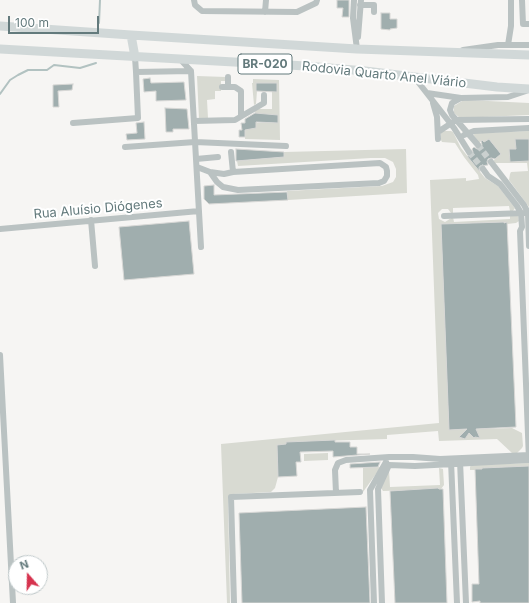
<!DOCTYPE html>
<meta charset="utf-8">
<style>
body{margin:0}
#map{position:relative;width:529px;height:603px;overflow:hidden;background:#f6f5f3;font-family:Inter,sans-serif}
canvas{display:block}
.north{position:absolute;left:8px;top:555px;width:40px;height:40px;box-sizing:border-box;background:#fff;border:1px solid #c1cacb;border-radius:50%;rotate:340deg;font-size:11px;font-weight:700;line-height:16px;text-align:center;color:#637a7c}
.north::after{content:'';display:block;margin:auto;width:14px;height:18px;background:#d6334e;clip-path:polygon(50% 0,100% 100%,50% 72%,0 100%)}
.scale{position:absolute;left:8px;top:16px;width:91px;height:18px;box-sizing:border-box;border:2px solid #637a7c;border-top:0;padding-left:5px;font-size:12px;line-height:14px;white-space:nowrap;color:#637a7c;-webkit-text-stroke:3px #fff;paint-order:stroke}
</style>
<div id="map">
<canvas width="529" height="603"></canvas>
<div class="north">N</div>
<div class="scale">100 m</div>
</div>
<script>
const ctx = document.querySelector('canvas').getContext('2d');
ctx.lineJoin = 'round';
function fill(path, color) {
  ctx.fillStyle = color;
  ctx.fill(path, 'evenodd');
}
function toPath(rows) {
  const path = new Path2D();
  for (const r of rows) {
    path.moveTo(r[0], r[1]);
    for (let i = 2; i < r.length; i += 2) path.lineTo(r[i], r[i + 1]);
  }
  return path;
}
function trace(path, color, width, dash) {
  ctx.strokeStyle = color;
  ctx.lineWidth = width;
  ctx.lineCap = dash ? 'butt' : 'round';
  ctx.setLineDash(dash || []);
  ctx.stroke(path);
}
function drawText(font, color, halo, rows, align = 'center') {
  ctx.font = font + ' Inter,sans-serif';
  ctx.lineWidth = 4;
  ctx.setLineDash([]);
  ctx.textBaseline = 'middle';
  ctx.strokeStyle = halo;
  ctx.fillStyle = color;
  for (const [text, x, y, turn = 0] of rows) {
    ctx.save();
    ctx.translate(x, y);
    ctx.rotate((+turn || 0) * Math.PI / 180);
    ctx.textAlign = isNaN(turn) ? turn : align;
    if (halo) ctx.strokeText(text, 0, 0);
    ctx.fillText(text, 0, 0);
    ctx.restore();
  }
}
const green = toPath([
 [197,76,226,77,225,81,221,81,221,91,215,91,215,99,207,100,208,118,199,119],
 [253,79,279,80,280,140,245,139,245,130,256,127,255,111,258,109,272,109,272,91,277,91,277,83,256,83,256,91,257,91,256,104,254,105,252,83,253,83],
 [257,114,278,115,278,123,257,123],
 [468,100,529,103,529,115,460,118,454,113,454,106,462,101],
 [443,131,451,131,453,132,461,148,485,178,498,186,515,208,513,211,510,211,509,206,453,208,453,213,451,213,448,209,442,209,438,213,439,219,445,222,453,217,454,222,510,219,510,215,518,216,519,221,516,223,507,224,507,222,503,222,441,224,449,430,512,428,522,433,523,446,522,448,517,453,512,453,497,439,439,441,438,431,387,435,387,439,286,442,286,444,277,445,278,477,275,488,271,492,234,494,228,497,230,603,227,603,221,444,439,423,430,180,466,178,466,181,479,179,478,175,464,157,455,143,442,142,441,140,441,133],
 [529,131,529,207,509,180,510,174,511,172,528,171,527,163,495,163,493,161,501,154,489,139,484,142,482,140,479,143,473,135,476,133],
 [406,149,407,193,288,200,287,191,382,186,393,182,396,177,396,169,393,162,385,158,371,158,238,166,237,161,283,157,284,152],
 [328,453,328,460,304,461,304,454],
 [529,463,529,466,482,468,482,469,475,469,475,470,470,470,470,467,471,465],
 [380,466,381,467,363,492,363,468,380,467],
 [439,468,443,469,444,485,441,489,383,491,381,488,389,470,390,487,440,485]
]);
const stream = toPath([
 [99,23,100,0],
 [0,94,10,80,18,75,28,70,47,70,54,65,80,68,96,63]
]);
const building = toPath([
 [337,0,349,0,349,17,342,17,343,8,337,8,337,0],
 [381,13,390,13,390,19,397,19,397,28,390,29,390,30,381,29,381,13],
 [150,78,151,83,184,82,186,100,156,101,156,91,144,92,143,79,150,78],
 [256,83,277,83,277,92,256,91,256,83],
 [73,84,72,90,58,91,59,107,53,107,53,85,73,84],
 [165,108,187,109,189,129,173,129,173,132,166,132,165,108],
 [255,113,278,115,278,123,256,122,256,128,245,130,245,137,239,137,239,130,242,130,241,123,245,123,245,119,255,113],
 [144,122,145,139,127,140,126,134,137,133,136,123,144,122],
 [489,139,501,154,495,159,491,158,488,159,487,162,488,165,480,166,479,169,480,172,467,156,472,156,473,152,472,149,474,147,477,149,481,149,482,145,481,141,482,140,484,142,489,139],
 [515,139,529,139,529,161,510,162,509,149,516,149,515,139],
 [236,149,284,152,284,157,236,161,236,149],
 [214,185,214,195,287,192,288,200,209,204,204,199,204,186,214,185],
 [189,221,194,274,124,280,119,227,189,221],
 [504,222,504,223,507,222,516,427,476,429,480,438,475,437,474,438,469,433,465,439,459,437,467,429,449,430,441,224,504,222],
 [335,440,335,442,350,442,350,447,357,447,357,454,370,454,333,457,333,451,300,452,301,462,296,462,297,476,278,477,277,445,286,444,286,442,335,440],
 [380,462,378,467,350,468,350,464,380,462],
 [529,466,529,603,480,603,480,601,472,602,472,584,479,584,475,469,482,469,482,468,529,466],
 [438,488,439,489,443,489,447,603,395,603,390,491,438,488],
 [366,507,370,603,242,603,239,513,366,507]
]);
const minorTunnel = toPath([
 [478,145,491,162],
 [469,152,483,169]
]);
const minor = toPath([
 [194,0,195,5,202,11,297,12,316,3,317,0],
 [354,0,353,18,357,49],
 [522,0,523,24,529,24],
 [360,5,374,5,374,12],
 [265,12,266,0],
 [358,37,361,0],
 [508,45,511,26,511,0],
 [463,50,498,45,529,45],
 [135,57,136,72],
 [180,59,191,71,201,247],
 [228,77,228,87],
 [415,78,454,128,469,152],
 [222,87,235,87,241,91,241,116],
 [427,93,461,98],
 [433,103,437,117,438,139],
 [194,121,235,120,264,103,264,95],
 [73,123,138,118,136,72,191,71],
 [438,132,456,120,529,119],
 [464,135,474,131,529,128],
 [478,145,452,115,450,110,452,103,461,98,508,97,526,91],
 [125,147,195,142,286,146],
 [231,152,233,172],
 [196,159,218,157],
 [491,162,524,205,528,213,529,246],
 [197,167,210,172,217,182,223,187,238,190,379,183,384,181,387,176,387,171,386,167,380,163,233,172,224,174,210,172],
 [483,169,488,176,500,184,517,206,521,213,522,227,520,231,529,460],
 [444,216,524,213],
 [91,220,95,266],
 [0,229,199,211],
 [0,355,13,603],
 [451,461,457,603],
 [460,461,466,603],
 [336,493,335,470,338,463,346,460,389,457,413,457,440,459,529,455],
 [234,603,231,497,360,492],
 [374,603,370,490,386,462],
 [382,603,378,489,389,465,415,466,529,460]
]);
const highway = toPath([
 [0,26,131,35,357,49,529,55],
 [131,35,135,57],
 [0,49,306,66,365,71,497,87,529,89]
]);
const shields = [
 [265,64,54]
];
const shieldNames = [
 ["BR-020",265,64]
];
const streetNames = [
 ["Rodovia Quarto Anel Viário",384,75,6],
 ["Rua Aluísio Diógenes",98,209,-5]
];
fill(green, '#d8dad2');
trace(stream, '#b2c2c1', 2);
fill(building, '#a0aeae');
trace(building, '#d7d7d5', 1);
trace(minorTunnel, '#cad0cf', 6, [6, 3]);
trace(minor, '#bac2c2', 6);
trace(highway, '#d1d8d8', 9);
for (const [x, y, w] of shields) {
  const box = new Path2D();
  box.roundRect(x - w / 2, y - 10, w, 20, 3);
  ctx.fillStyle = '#fff';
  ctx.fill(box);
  trace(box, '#637a7c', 1);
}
drawText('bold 12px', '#637a7c', null, shieldNames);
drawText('13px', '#637a7c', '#fff', streetNames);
</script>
